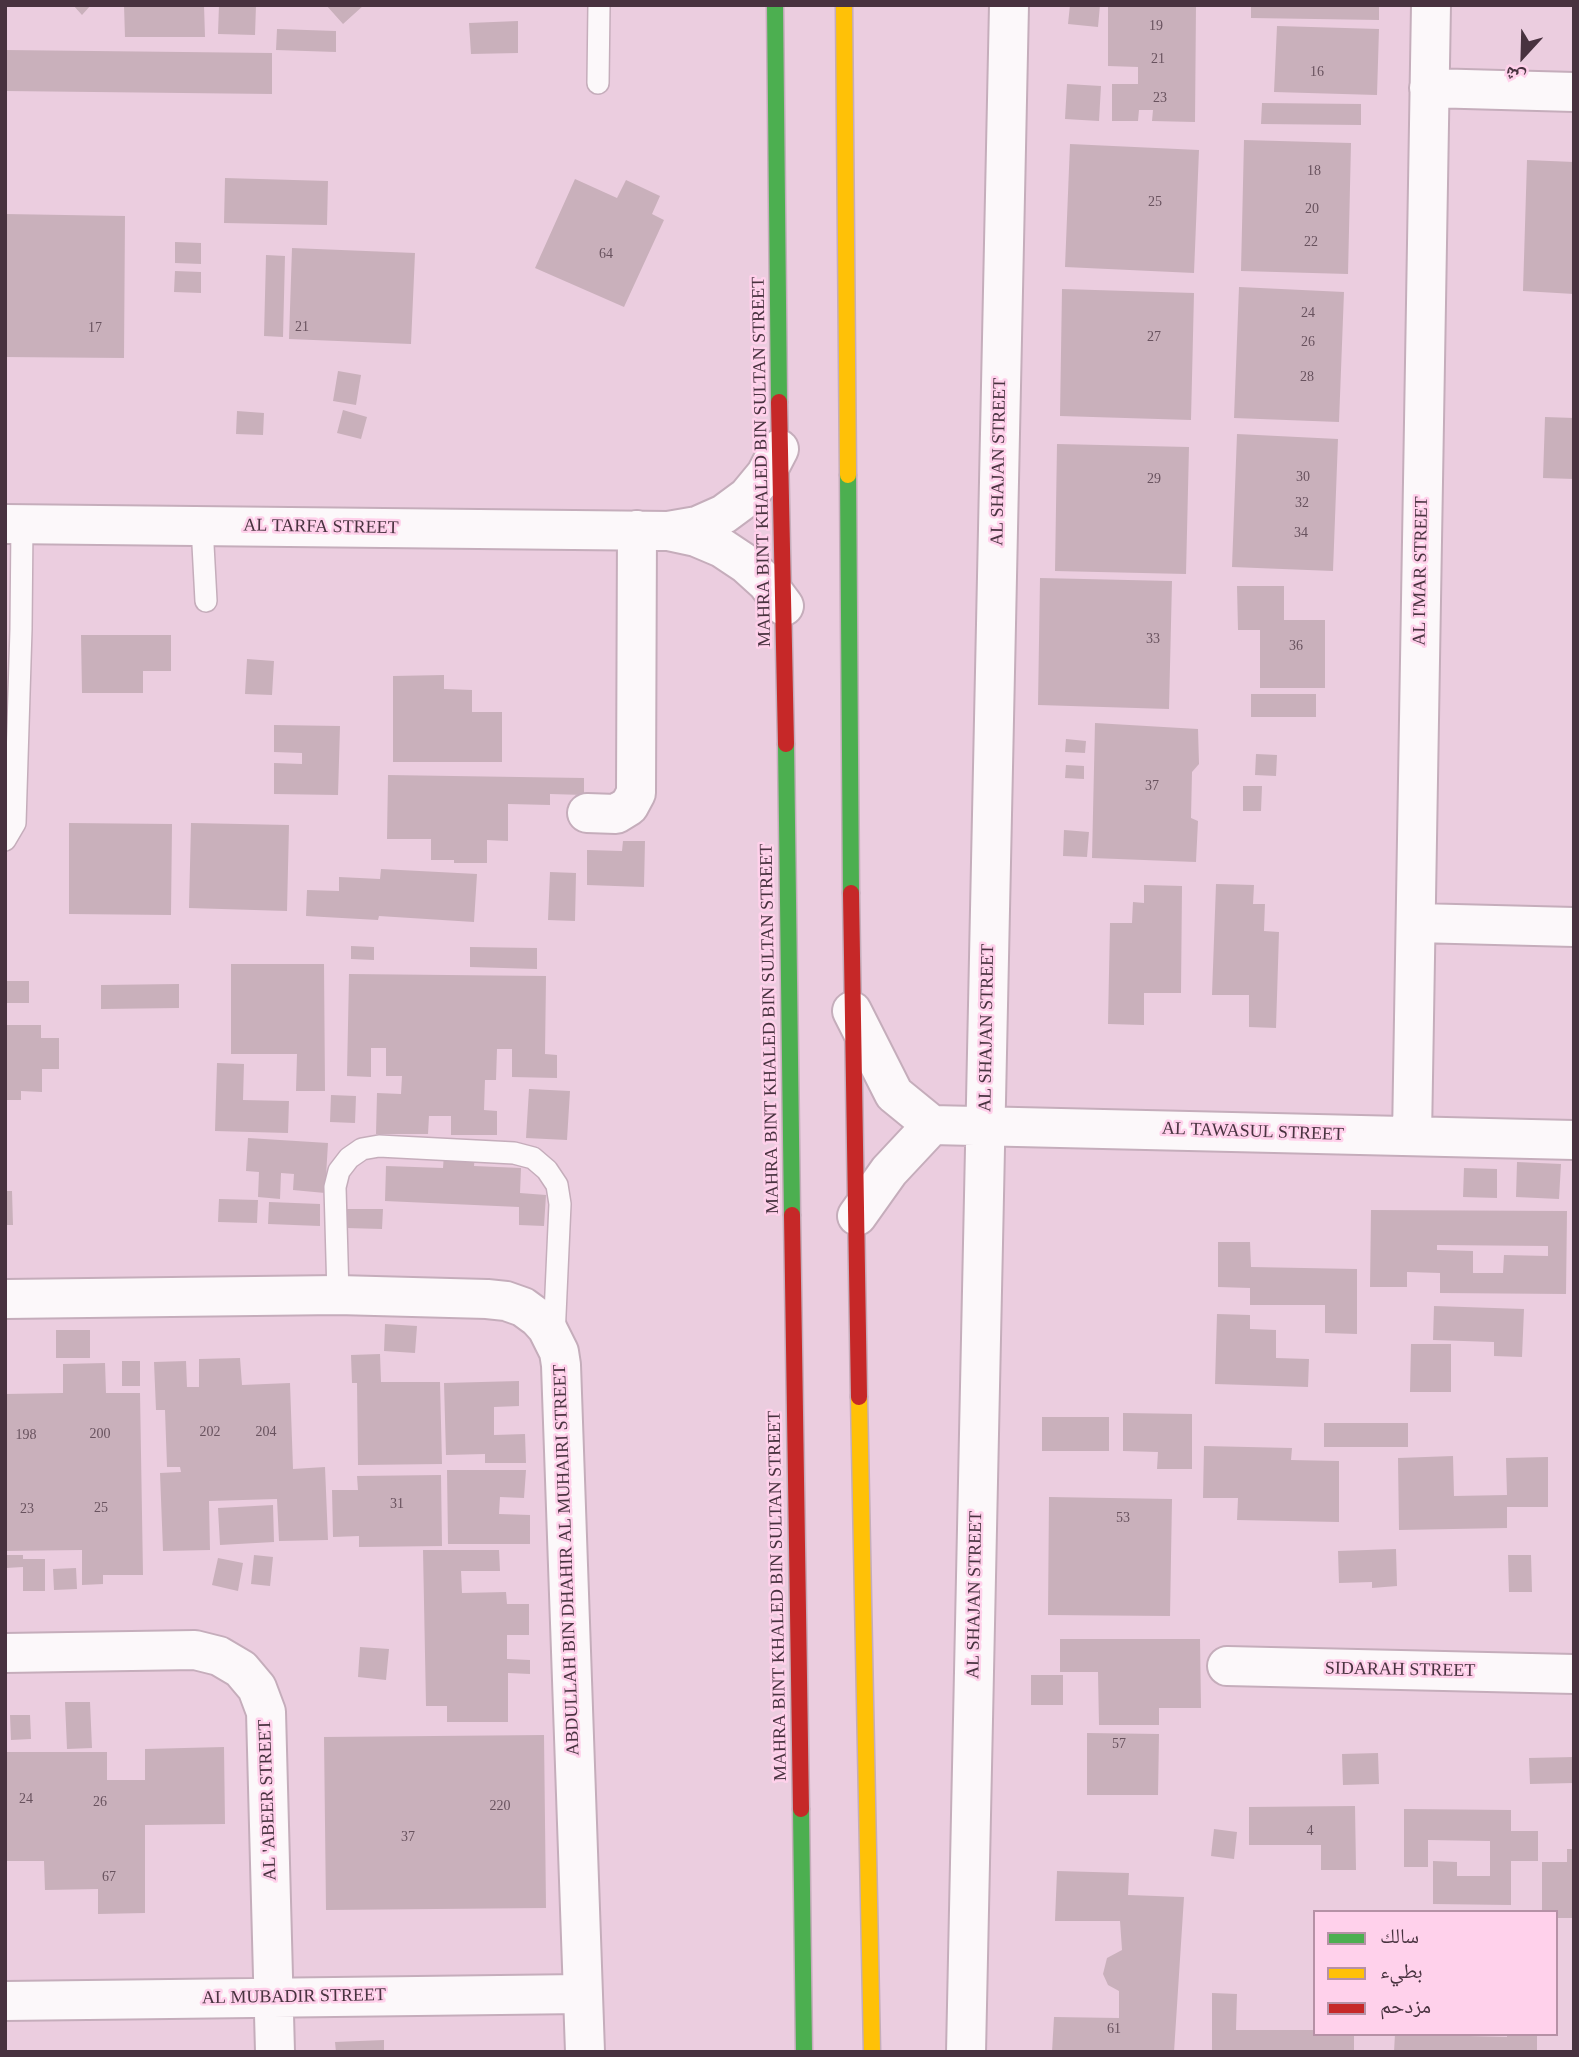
<!DOCTYPE html>
<meta charset="utf-8">
<style>
body{margin:0}
#map{position:relative;width:1579px;height:2057px;overflow:hidden;background:#ebcddf;font-family:"Times New Roman","Noto Naskh Arabic",serif}
canvas{display:block}
.frame{position:absolute;inset:0;border:7px solid #48323f;pointer-events:none}
.legend{position:absolute;left:1313px;top:1910px;width:245px;height:126px;box-sizing:border-box;background:#ffd1eb;border:2px solid #b691a6;margin:0;padding:9px 12px;list-style:none;font-size:21px;color:#48323f}
.legend li{display:flex;align-items:center;gap:14px;height:35px}
.legend b{width:35px;border:2px solid #b691a6}
.north{position:absolute;left:1488px;top:21px;width:70px;height:70px;-webkit-text-stroke:5px #ffd1eb;paint-order:stroke;rotate:202deg;font-size:19px;font-weight:700;line-height:28px;text-align:center;color:#48323f}
.north::after{content:'';display:block;margin:auto;width:24px;height:32px;background:#48323f;clip-path:polygon(50% 0,100% 100%,50% 72%,0 100%)}
</style>
<div id="map">
<canvas width="1579" height="2057"></canvas>
<div class="frame"></div>
<ul class="legend">
<li><b style="height:9px;background:#4caf50"></b>سالك</li>
<li><b style="height:9px;background:#ffc107"></b>بطيء</li>
<li><b style="height:9px;background:#c62828"></b>مزدحم</li>
</ul>
<div class="north">ش</div>
</div>
<script>
const ctx = document.querySelector('canvas').getContext('2d');
ctx.lineJoin = 'round';
function fill(path, color) {
  ctx.fillStyle = color;
  ctx.fill(path, 'evenodd');
}
function toPath(rows) {
  const path = new Path2D();
  for (const r of rows) {
    path.moveTo(r[0], r[1]);
    for (let i = 2; i < r.length; i += 2) path.lineTo(r[i], r[i + 1]);
  }
  return path;
}
function trace(path, color, width, dash) {
  ctx.strokeStyle = color;
  ctx.lineWidth = width;
  ctx.lineCap = dash ? 'butt' : 'round';
  ctx.setLineDash(dash || []);
  ctx.stroke(path);
}
function drawText(font, color, halo, rows, align = 'center') {
  ctx.font = font + ' "Times New Roman",serif';
  ctx.lineWidth = 5;
  ctx.setLineDash([]);
  ctx.textBaseline = 'middle';
  ctx.strokeStyle = halo;
  ctx.fillStyle = color;
  for (const [text, x, y, turn = 0] of rows) {
    ctx.save();
    ctx.translate(x, y);
    ctx.rotate((+turn || 0) * Math.PI / 180);
    ctx.textAlign = isNaN(turn) ? turn : align;
    if (halo) ctx.strokeText(text, 0, 0);
    ctx.fillText(text, 0, 0);
    ctx.restore();
  }
}
const building = toPath([
 [73,5,91,5,82,15],
 [124,5,204,5,205,37,125,37],
 [219,5,256,5,255,35,218,34],
 [326,5,364,5,343,24],
 [1070,5,1100,5,1098,27,1068,24],
 [1108,5,1196,5,1195,122,1152,121,1153,110,1139,110,1138,121,1112,121,1112,84,1138,84,1138,67,1108,66],
 [1251,5,1379,5,1379,20,1251,18],
 [518,21,518,53,471,54,469,23],
 [1277,26,1379,29,1377,95,1274,92],
 [277,29,336,31,336,52,276,50],
 [5,50,272,53,272,94,5,91],
 [1067,84,1101,86,1099,121,1065,119],
 [1262,103,1361,104,1361,125,1261,124],
 [1244,140,1351,143,1348,274,1241,271],
 [1070,144,1199,150,1194,273,1065,267],
 [1527,160,1574,162,1574,294,1523,291],
 [225,178,328,181,327,225,224,223],
 [575,179,617,198,626,180,660,196,652,214,664,220,624,307,535,268],
 [5,214,125,216,124,358,5,357],
 [175,242,201,243,201,264,175,263],
 [292,248,415,253,411,344,289,339],
 [266,255,285,256,283,337,264,336],
 [175,271,201,272,201,293,174,292],
 [1239,287,1344,292,1339,422,1234,418],
 [1062,289,1194,293,1191,420,1060,416],
 [338,371,361,375,356,405,333,401],
 [343,410,367,417,361,439,337,433],
 [237,411,264,413,263,435,236,434],
 [1545,417,1574,418,1574,479,1543,478],
 [1237,434,1338,439,1333,571,1232,567],
 [1057,444,1189,447,1186,574,1055,571],
 [1040,578,1172,581,1169,709,1038,705],
 [1237,586,1284,586,1284,620,1325,620,1325,688,1260,688,1260,630,1238,630],
 [81,635,171,635,171,671,143,671,143,693,82,693],
 [247,659,274,661,272,695,245,694],
 [444,675,444,689,472,690,472,712,502,712,502,762,393,762,393,676],
 [1251,694,1316,694,1316,717,1251,717],
 [1095,723,1198,729,1199,764,1192,772,1191,818,1198,821,1196,862,1092,858],
 [274,725,340,726,338,795,274,794,274,763,302,764,302,753,274,752],
 [1066,739,1086,741,1085,753,1065,752],
 [1256,754,1277,755,1276,776,1255,775],
 [1066,765,1084,766,1084,779,1065,778],
 [388,775,584,778,584,795,550,794,550,805,508,804,508,841,487,840,487,863,454,863,454,860,431,860,431,839,387,839],
 [1243,786,1262,786,1261,811,1243,811],
 [69,823,172,824,171,915,69,914],
 [191,823,289,825,287,911,189,908],
 [1064,830,1089,832,1087,857,1063,856],
 [623,841,645,841,644,887,587,885,587,850,622,851],
 [381,869,477,874,474,922,379,916,378,920,306,916,307,890,339,891,339,877,380,879],
 [550,872,576,873,575,921,548,920],
 [1216,884,1254,885,1253,904,1265,904,1264,931,1279,932,1276,1028,1249,1027,1249,995,1212,995],
 [1144,885,1182,886,1181,993,1144,993,1144,1025,1108,1024,1110,923,1132,923,1133,902,1144,903],
 [351,946,374,947,374,960,351,959],
 [470,947,537,948,537,969,470,967],
 [231,964,324,964,325,1091,296,1091,297,1054,231,1054],
 [349,974,546,976,545,1054,557,1055,557,1078,512,1077,512,1049,497,1049,496,1080,485,1080,484,1110,497,1111,497,1135,451,1135,451,1116,429,1116,428,1134,376,1134,377,1093,401,1094,402,1076,386,1076,386,1048,371,1048,371,1077,347,1076],
 [5,981,29,981,29,1003,5,1003],
 [179,984,179,1008,101,1009,101,985],
 [5,1025,41,1025,41,1038,59,1038,59,1069,42,1069,42,1092,21,1091,21,1100,5,1100],
 [217,1063,244,1064,243,1100,289,1101,288,1133,215,1131],
 [529,1089,570,1091,567,1140,526,1138],
 [331,1095,356,1096,355,1123,330,1122],
 [248,1138,328,1143,325,1193,293,1190,294,1174,281,1173,280,1199,258,1197,259,1172,246,1171],
 [444,1154,475,1155,474,1166,521,1168,520,1193,546,1195,544,1226,519,1225,519,1207,385,1201,386,1166,443,1168],
 [1517,1162,1561,1164,1559,1199,1516,1197],
 [1464,1168,1497,1169,1497,1198,1463,1197],
 [5,1191,12,1191,13,1225,5,1225],
 [219,1199,258,1200,257,1223,218,1222],
 [269,1202,320,1204,320,1226,268,1224],
 [346,1209,383,1209,382,1229,346,1228],
 [1371,1210,1567,1211,1566,1294,1440,1293,1440,1273,1407,1272,1407,1287,1370,1287],
 [1437,1245,1548,1246,1548,1256,1504,1255,1503,1273,1473,1273,1473,1251,1437,1250],
 [1218,1242,1250,1242,1251,1267,1357,1269,1357,1334,1325,1333,1325,1305,1250,1305,1250,1288,1218,1287],
 [1434,1306,1524,1309,1522,1357,1494,1356,1494,1342,1433,1340],
 [1217,1314,1250,1315,1250,1329,1276,1330,1276,1358,1309,1359,1308,1387,1215,1384],
 [385,1324,417,1326,415,1353,384,1351],
 [56,1330,90,1330,90,1358,56,1358],
 [1411,1344,1451,1344,1451,1392,1410,1392],
 [380,1354,381,1382,440,1382,442,1464,358,1465,357,1383,352,1383,351,1355],
 [240,1358,242,1385,290,1383,293,1469,325,1467,328,1540,279,1541,277,1499,209,1501,210,1550,163,1551,160,1473,181,1472,180,1467,167,1467,165,1410,156,1410,154,1362,186,1361,187,1387,199,1387,199,1359],
 [122,1361,140,1361,140,1386,122,1386],
 [105,1363,106,1393,140,1393,143,1575,103,1575,103,1584,82,1585,82,1550,5,1551,5,1394,63,1393,63,1364],
 [519,1381,519,1406,494,1407,494,1435,525,1434,526,1463,485,1463,485,1454,446,1455,444,1383],
 [1123,1413,1192,1414,1192,1469,1157,1469,1158,1452,1123,1451],
 [1042,1417,1109,1417,1109,1451,1042,1451],
 [1324,1423,1408,1423,1408,1447,1324,1447],
 [1204,1446,1292,1448,1291,1460,1339,1461,1339,1522,1237,1520,1238,1498,1203,1498],
 [1453,1456,1454,1496,1507,1495,1506,1458,1548,1457,1548,1507,1507,1507,1507,1528,1399,1530,1398,1458],
 [447,1470,526,1470,524,1498,500,1497,499,1514,530,1515,530,1544,448,1544],
 [441,1475,442,1546,359,1547,359,1536,333,1537,332,1490,358,1490,357,1476],
 [1049,1497,1172,1499,1170,1616,1048,1615],
 [273,1505,274,1542,220,1545,218,1508],
 [1396,1549,1397,1586,1372,1588,1372,1582,1339,1583,1338,1551],
 [423,1550,499,1550,500,1571,461,1571,462,1593,506,1592,507,1604,529,1604,529,1635,507,1635,507,1659,530,1660,530,1674,508,1673,508,1722,447,1722,447,1706,426,1706],
 [5,1555,23,1555,23,1559,45,1559,45,1591,23,1591,23,1567,6,1568],
 [254,1555,273,1557,270,1586,251,1584],
 [1508,1555,1531,1555,1532,1592,1509,1592],
 [218,1558,243,1563,238,1591,212,1585],
 [76,1568,77,1589,54,1590,53,1569],
 [1060,1639,1200,1639,1201,1708,1159,1708,1159,1725,1099,1725,1098,1672,1060,1672],
 [360,1647,389,1649,386,1680,358,1677],
 [1031,1675,1063,1675,1063,1705,1031,1705],
 [65,1702,90,1702,92,1748,67,1749],
 [10,1715,30,1715,31,1739,11,1740],
 [1087,1733,1159,1734,1158,1795,1087,1795],
 [544,1735,546,1908,326,1910,324,1737],
 [224,1747,225,1824,145,1825,145,1913,98,1914,98,1889,45,1890,44,1861,5,1861,5,1752,107,1752,107,1780,145,1780,145,1749],
 [1378,1753,1379,1784,1343,1785,1342,1754],
 [1574,1757,1574,1783,1530,1784,1529,1758],
 [1355,1806,1356,1870,1321,1870,1321,1845,1249,1845,1249,1807],
 [1404,1809,1511,1810,1511,1831,1538,1831,1538,1861,1511,1861,1511,1905,1433,1904,1433,1861,1457,1862,1457,1876,1490,1876,1490,1841,1428,1840,1428,1867,1404,1867],
 [1214,1829,1237,1832,1234,1859,1211,1856],
 [1567,1849,1574,1849,1574,1918,1556,1918,1556,1912,1542,1912,1542,1862,1567,1862],
 [1057,1871,1129,1873,1128,1895,1184,1897,1174,2052,1052,2052,1054,2017,1119,2018,1119,1991,1108,1985,1103,1974,1107,1958,1122,1950,1120,1921,1055,1921],
 [1212,1993,1237,1994,1236,2030,1315,2030,1315,2034,1354,2034,1354,2052,1212,2052],
 [1395,2034,1507,2037,1507,2034,1537,2034,1537,2052,1394,2052],
 [384,2040,384,2052,336,2052,335,2042]
]);
const lane = toPath([
 [598,83,599,5],
 [202,526,206,601],
 [5,840,15,823,21,629,22,524],
 [338,1295,335,1187,339,1171,349,1158,362,1149,379,1146,514,1153,533,1158,547,1170,557,1185,560,1204,554,1337]
]);
const street = toPath([
 [1429,88,1574,92],
 [5,524,668,531,696,537,722,548,746,564,767,583,784,606],
 [668,531,697,526,724,514,747,497,766,474,779,449],
 [587,813,616,814,629,806,636,793,637,530],
 [1416,923,1574,927],
 [852,1011,894,1094,932,1125,1574,1140],
 [1412,1136,1431,5],
 [857,1216,889,1171,932,1125],
 [5,1299,338,1295,487,1299,506,1301,523,1307,538,1318,547,1328,559,1352,561,1365,585,2052],
 [5,1653,195,1650,219,1656,241,1669,257,1688,266,1712,275,2052],
 [1227,1666,1574,1674],
 [5,2001,582,1994],
 [966,2052,1009,5]
]);
const fast = toPath([
 [775,5,779,402],
 [848,475,851,893],
 [786,744,792,1215],
 [801,1809,804,2052]
]);
const slow = toPath([
 [844,5,848,475],
 [859,1397,872,2052]
]);
const jam = toPath([
 [779,402,786,744],
 [851,893,859,1397],
 [792,1215,801,1809]
]);
const numberNames = [
 ["19",1156,26],
 ["21",1158,59],
 ["16",1317,72],
 ["23",1160,98],
 ["18",1314,171],
 ["25",1155,202],
 ["20",1312,209],
 ["22",1311,242],
 ["64",606,254],
 ["24",1308,313],
 ["21",302,327],
 ["17",95,328],
 ["27",1154,337],
 ["26",1308,342],
 ["28",1307,377],
 ["30",1303,477],
 ["29",1154,479],
 ["32",1302,503],
 ["34",1301,533],
 ["33",1153,639],
 ["36",1296,646],
 ["37",1152,786],
 ["202",210,1432],
 ["204",266,1432],
 ["200",100,1434],
 ["198",26,1435],
 ["31",397,1504],
 ["25",101,1508],
 ["23",27,1509],
 ["53",1123,1518],
 ["57",1119,1744],
 ["24",26,1799],
 ["26",100,1802],
 ["220",500,1806],
 ["4",1310,1831],
 ["37",408,1837],
 ["67",109,1877],
 ["61",1114,2029]
];
const streetNames = [
 ["MAHRA BINT KHALED BIN SULTAN STREET",762,462,-91],
 ["AL SHAJAN STREET",999,462,-89],
 ["AL TARFA STREET",321,527,1],
 ["AL I'MAR STREET",1421,571,-89],
 ["AL SHAJAN STREET",987,1028,-89],
 ["MAHRA BINT KHALED BIN SULTAN STREET",770,1029,-91],
 ["AL TAWASUL STREET",1253,1132,2],
 ["ABDULLAH BIN DHAHIR AL MUHAIRI STREET",567,1560,-92],
 ["AL SHAJAN STREET",975,1595,-89],
 ["MAHRA BINT KHALED BIN SULTAN STREET",778,1596,-91],
 ["SIDARAH STREET",1400,1670,1],
 ["AL 'ABEER STREET",268,1800,-92],
 ["AL MUBADIR STREET",294,1997,-1]
];
fill(building, '#c9b0bb');
trace(lane, '#c5adbb', 24);
trace(street, '#c5adbb', 42);
trace(fast, '#c5adbb', 19);
trace(slow, '#c5adbb', 19);
trace(jam, '#c5adbb', 19);
trace(lane, '#fcf8fa', 21);
trace(street, '#fcf8fa', 38);
trace(fast, '#4caf50', 16);
trace(slow, '#ffc107', 16);
trace(jam, '#c62828', 16);
drawText('14px', '#68525e', null, numberNames);
drawText('18px', '#48323f', '#ffd1eb', streetNames);
</script>
